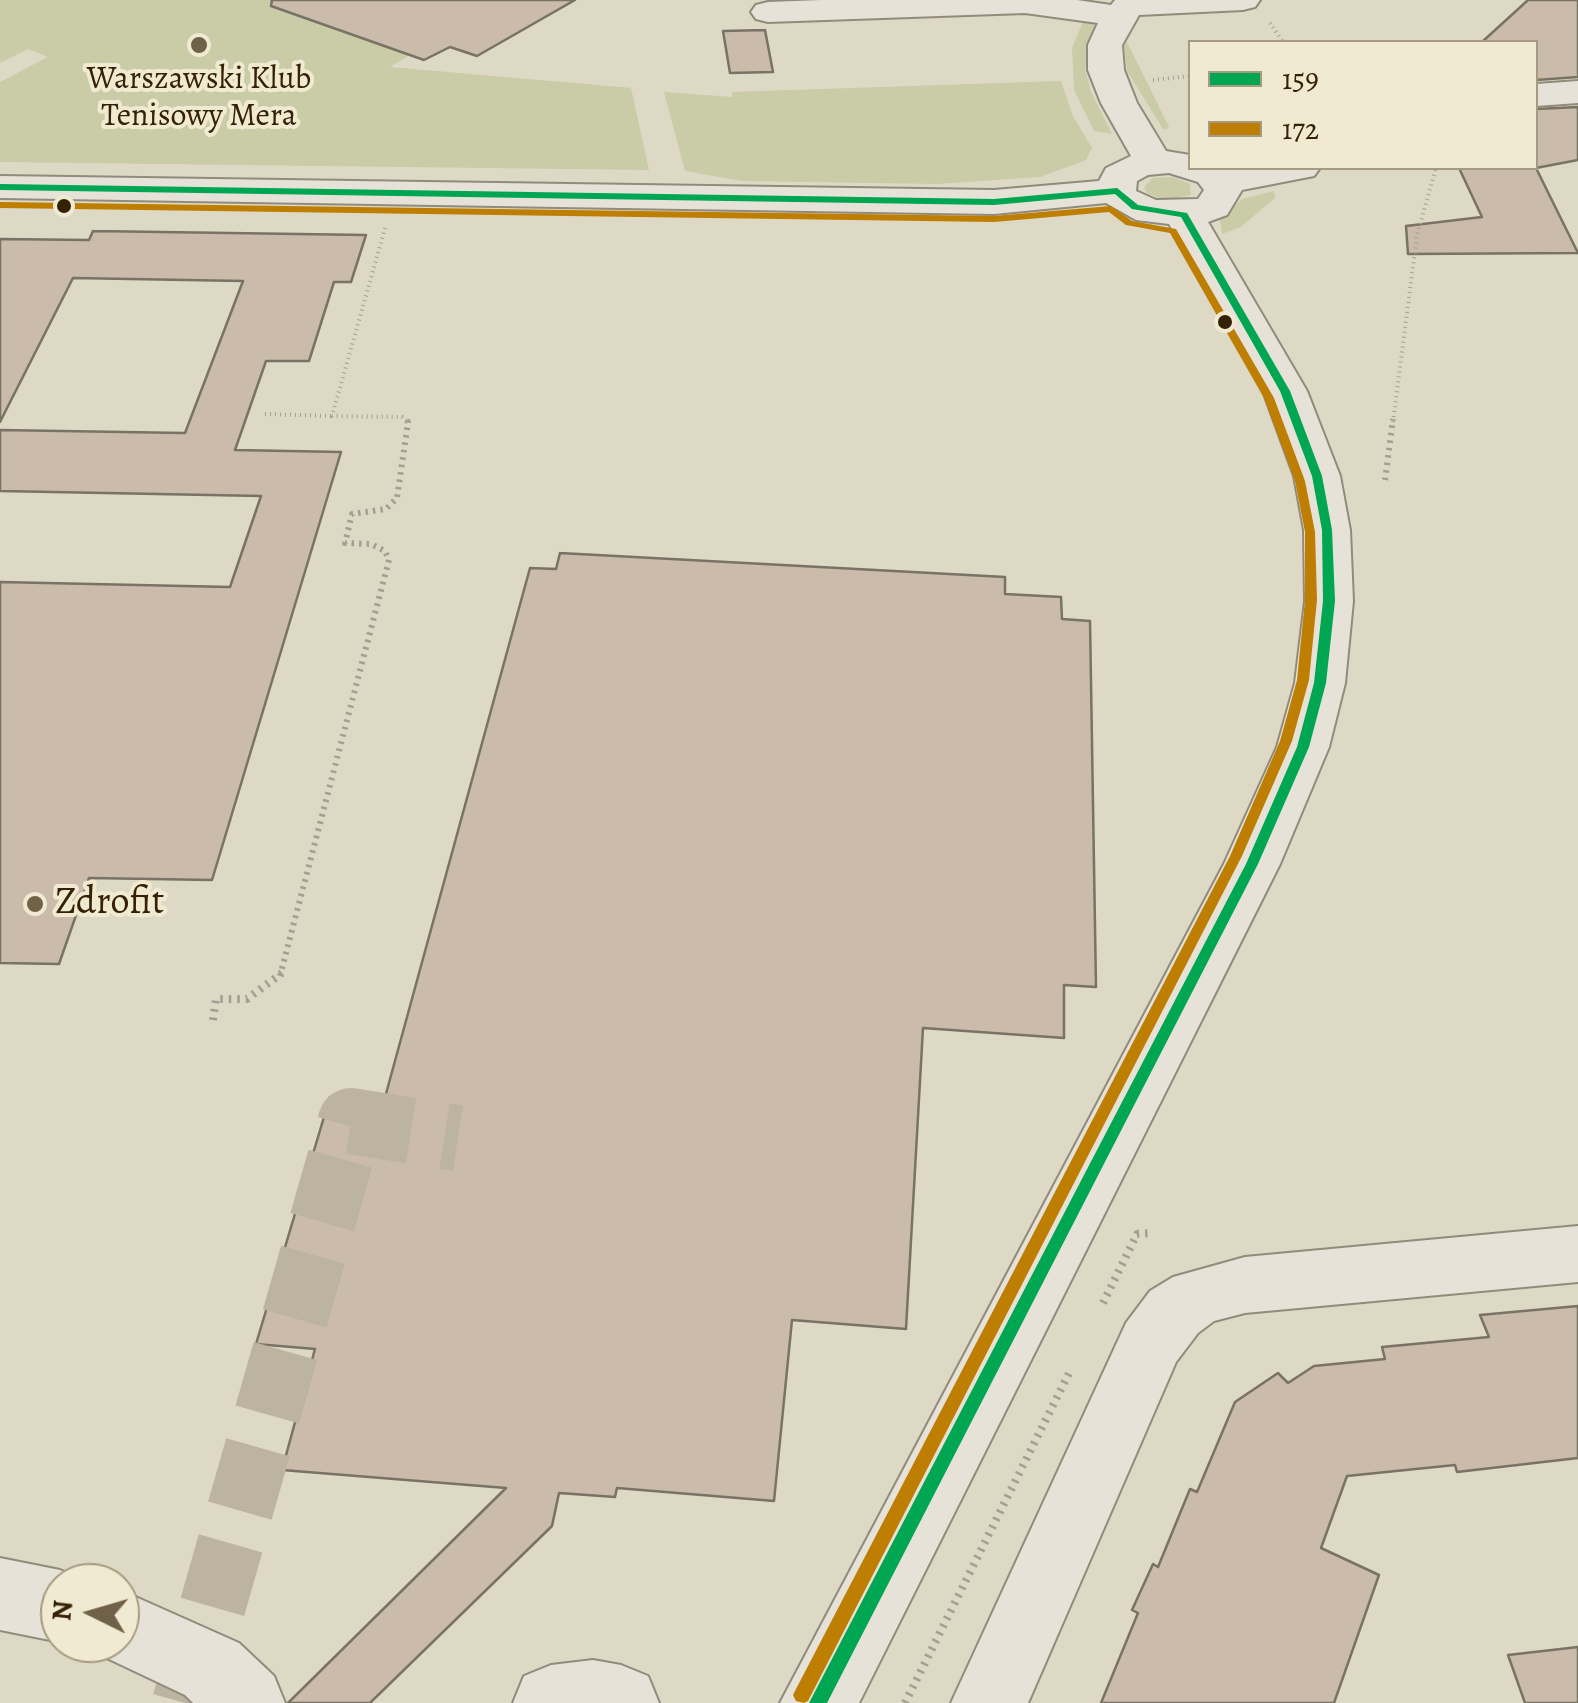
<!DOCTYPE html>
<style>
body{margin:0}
#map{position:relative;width:1578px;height:1703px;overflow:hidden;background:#ded9c4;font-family:Alegreya,serif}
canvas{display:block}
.legend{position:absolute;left:1188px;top:40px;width:350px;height:130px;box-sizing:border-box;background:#f1ead2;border:2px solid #a69a80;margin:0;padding:12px 18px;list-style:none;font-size:30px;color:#352205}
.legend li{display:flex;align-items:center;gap:20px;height:50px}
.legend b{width:50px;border:2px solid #a69a80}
.north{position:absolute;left:40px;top:1563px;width:100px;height:100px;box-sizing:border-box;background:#f1ead2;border:2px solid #a69a80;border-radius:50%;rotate:275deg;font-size:28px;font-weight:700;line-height:40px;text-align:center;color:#352205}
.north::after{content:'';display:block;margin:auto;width:35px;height:45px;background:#706248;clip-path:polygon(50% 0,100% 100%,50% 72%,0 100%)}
</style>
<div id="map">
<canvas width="1578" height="1703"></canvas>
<ul class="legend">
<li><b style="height:12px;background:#00a651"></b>159</li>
<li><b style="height:12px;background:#bd7e02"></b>172</li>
</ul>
<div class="north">N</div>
</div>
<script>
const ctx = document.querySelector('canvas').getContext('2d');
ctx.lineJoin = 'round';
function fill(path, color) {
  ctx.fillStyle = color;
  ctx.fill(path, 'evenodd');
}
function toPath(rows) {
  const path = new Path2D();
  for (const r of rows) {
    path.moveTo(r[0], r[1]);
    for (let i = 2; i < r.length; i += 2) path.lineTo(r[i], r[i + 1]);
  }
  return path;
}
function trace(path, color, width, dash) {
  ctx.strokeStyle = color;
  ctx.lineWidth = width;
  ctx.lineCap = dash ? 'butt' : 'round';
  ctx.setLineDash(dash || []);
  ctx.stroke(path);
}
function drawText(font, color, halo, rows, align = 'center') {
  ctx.font = font + ' Alegreya,serif';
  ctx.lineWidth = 8;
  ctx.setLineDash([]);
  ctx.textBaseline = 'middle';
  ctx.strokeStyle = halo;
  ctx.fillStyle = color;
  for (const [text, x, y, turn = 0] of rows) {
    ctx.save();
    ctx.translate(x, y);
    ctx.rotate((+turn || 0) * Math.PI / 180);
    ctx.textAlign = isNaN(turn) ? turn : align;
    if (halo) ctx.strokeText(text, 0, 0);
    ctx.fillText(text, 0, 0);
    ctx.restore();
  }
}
const green = toPath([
 [0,0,293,0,278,9,410,55,390,67,631,88,649,170,0,162,0,82,48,57,28,49,0,63],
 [1085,17,1095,23,1085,69,1091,92,1112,134,1094,131,1074,90,1072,48],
 [1127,42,1169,127,1167,129,1163,129,1127,71,1124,43],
 [1061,81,1073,116,1092,148,1086,160,1040,177,937,184,742,181,685,171,664,92,732,97,732,92],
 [1173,177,1190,184,1191,195,1164,200,1147,193,1144,187,1153,178],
 [1274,191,1275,198,1241,227,1222,234,1220,220,1242,199]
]);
const building = toPath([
 [272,0,575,0,477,56,450,47,424,60,271,6,272,0],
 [1528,0,1578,0,1578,77,1536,80,1536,42,1482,42,1528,0],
 [765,30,773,72,730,73,723,31,765,30],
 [1578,107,1578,160,1536,168,1578,253,1408,254,1406,226,1482,217,1459,168,1536,168,1536,109,1578,107],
 [93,231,366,235,351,282,334,282,309,361,266,361,235,450,341,452,212,880,89,878,59,964,0,963,0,582,230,587,261,496,0,491,0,430,185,433,243,281,73,278,0,422,0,239,89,240,93,231],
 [560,553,1005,577,1005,594,1061,597,1062,619,1090,621,1096,987,1064,985,1064,1038,923,1028,906,1329,792,1320,774,1501,617,1488,615,1497,559,1493,552,1526,370,1703,288,1703,506,1488,282,1470,315,1349,256,1344,330,1097,384,1101,530,568,556,569,560,553],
 [1578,1306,1578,1458,1457,1472,1455,1465,1347,1476,1321,1548,1379,1575,1334,1703,1101,1703,1138,1613,1132,1610,1153,1564,1158,1567,1190,1489,1197,1492,1235,1402,1278,1373,1288,1383,1314,1366,1385,1359,1382,1347,1489,1337,1480,1315,1578,1306],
 [1578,1647,1578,1703,1525,1703,1508,1655,1578,1647]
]);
const minorTunnel = toPath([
 [185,1703,351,1121,458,1138]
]);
const pathFar2 = toPath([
 [1270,23,1283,42],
 [1153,80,1190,76],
 [385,228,332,416,402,417,408,422],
 [265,414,332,416],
 [1393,422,1417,235,1436,168]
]);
const pathFar1 = toPath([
 [1385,480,1393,419],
 [280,976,389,560,385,551,371,544,345,543,352,514,386,509,397,498,408,422,405,419]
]);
const path = toPath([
 [213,1020,216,999,247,999,282,973],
 [1103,1303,1137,1234,1152,1233],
 [905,1703,1069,1373]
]);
const minor = toPath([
 [821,0,1077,0,1111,5,1115,0,1260,0,1255,7,1243,10,1139,15,1122,45,1124,70,1137,103,1166,151,1190,155,1190,168,1320,168,1314,176,1242,190,1227,215,1208,222,1307,391,1340,476,1350,530,1353,601,1345,683,1329,747,1280,864,859,1703,780,1703,1224,864,1277,747,1295,683,1305,601,1304,530,1294,476,1263,391,1169,224,1136,220,1106,203,994,214,0,198,0,176,994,190,1099,181,1106,168,1131,156,1101,103,1088,70,1088,45,1098,23,1025,13,768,22,756,19,751,12,756,5,768,2,821,0],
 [1169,173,1198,182,1204,190,1198,199,1156,200,1136,191,1137,181,1148,175,1169,173],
 [1578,81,1578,103,1536,106,1536,84,1578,81],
 [1578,1226,1578,1282,1245,1313,1214,1321,1198,1333,1176,1362,1028,1703,951,1703,1126,1323,1150,1291,1173,1277,1245,1257,1578,1226],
 [0,1558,60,1570,86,1581,60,1583,60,1642,0,1630,0,1558],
 [120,1590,239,1643,274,1676,285,1703,193,1703,185,1695,94,1652,90,1643,120,1643,120,1590],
 [593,1660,621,1665,648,1676,659,1703,513,1703,524,1676,551,1665,593,1660]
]);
const bus1 = toPath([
 [0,184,994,199,1117,188,1138,205,1187,213,1290,391,1322,476,1332,530,1335,601,1326,683,1309,747,1258,864,827,1703,809,1703,1246,864,1297,747,1314,683,1323,601,1322,530,1312,476,1280,391,1181,217,1132,209,1115,194,994,205,0,190,0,184]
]);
const bus2 = toPath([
 [0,202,994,216,1111,206,1132,221,1176,229,1274,398,1305,481,1315,532,1317,600,1309,680,1292,741,1242,856,808,1701,804,1703,796,1701,793,1695,796,1689,1230,856,1280,741,1297,680,1305,600,1305,532,1295,481,1264,398,1170,233,1126,225,1109,212,994,222,0,208,0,202]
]);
const markers = [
 [199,45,10,"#706248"],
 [64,206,9,"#352205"],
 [1225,322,9,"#352205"],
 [35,904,10,"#706248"]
];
const farPoinames = [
 ["Warszawski Klub",199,80],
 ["Tenisowy Mera",199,117]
];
const poiNames = [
 ["Zdrofit",55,904]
];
fill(green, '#c9cca7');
fill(building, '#cabbaa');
trace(building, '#787364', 2.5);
trace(minorTunnel, '#bcb49e', 66, [66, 34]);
trace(minor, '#918b7c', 4);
trace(pathFar2, '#a49f94', 4, [1, 4]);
trace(pathFar1, '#a49f94', 6, [2.5, 5]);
trace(path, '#a49f94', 8, [2.5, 6]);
fill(minor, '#e6e2d8');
fill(bus1, '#00a651');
fill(bus2, '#bd7e02');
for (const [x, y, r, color] of markers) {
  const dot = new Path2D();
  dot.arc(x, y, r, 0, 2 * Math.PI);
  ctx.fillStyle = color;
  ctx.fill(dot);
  trace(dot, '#f1ead2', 4);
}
drawText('32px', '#352205', '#f1ead2', farPoinames);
drawText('38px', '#352205', '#f1ead2', poiNames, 'left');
</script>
